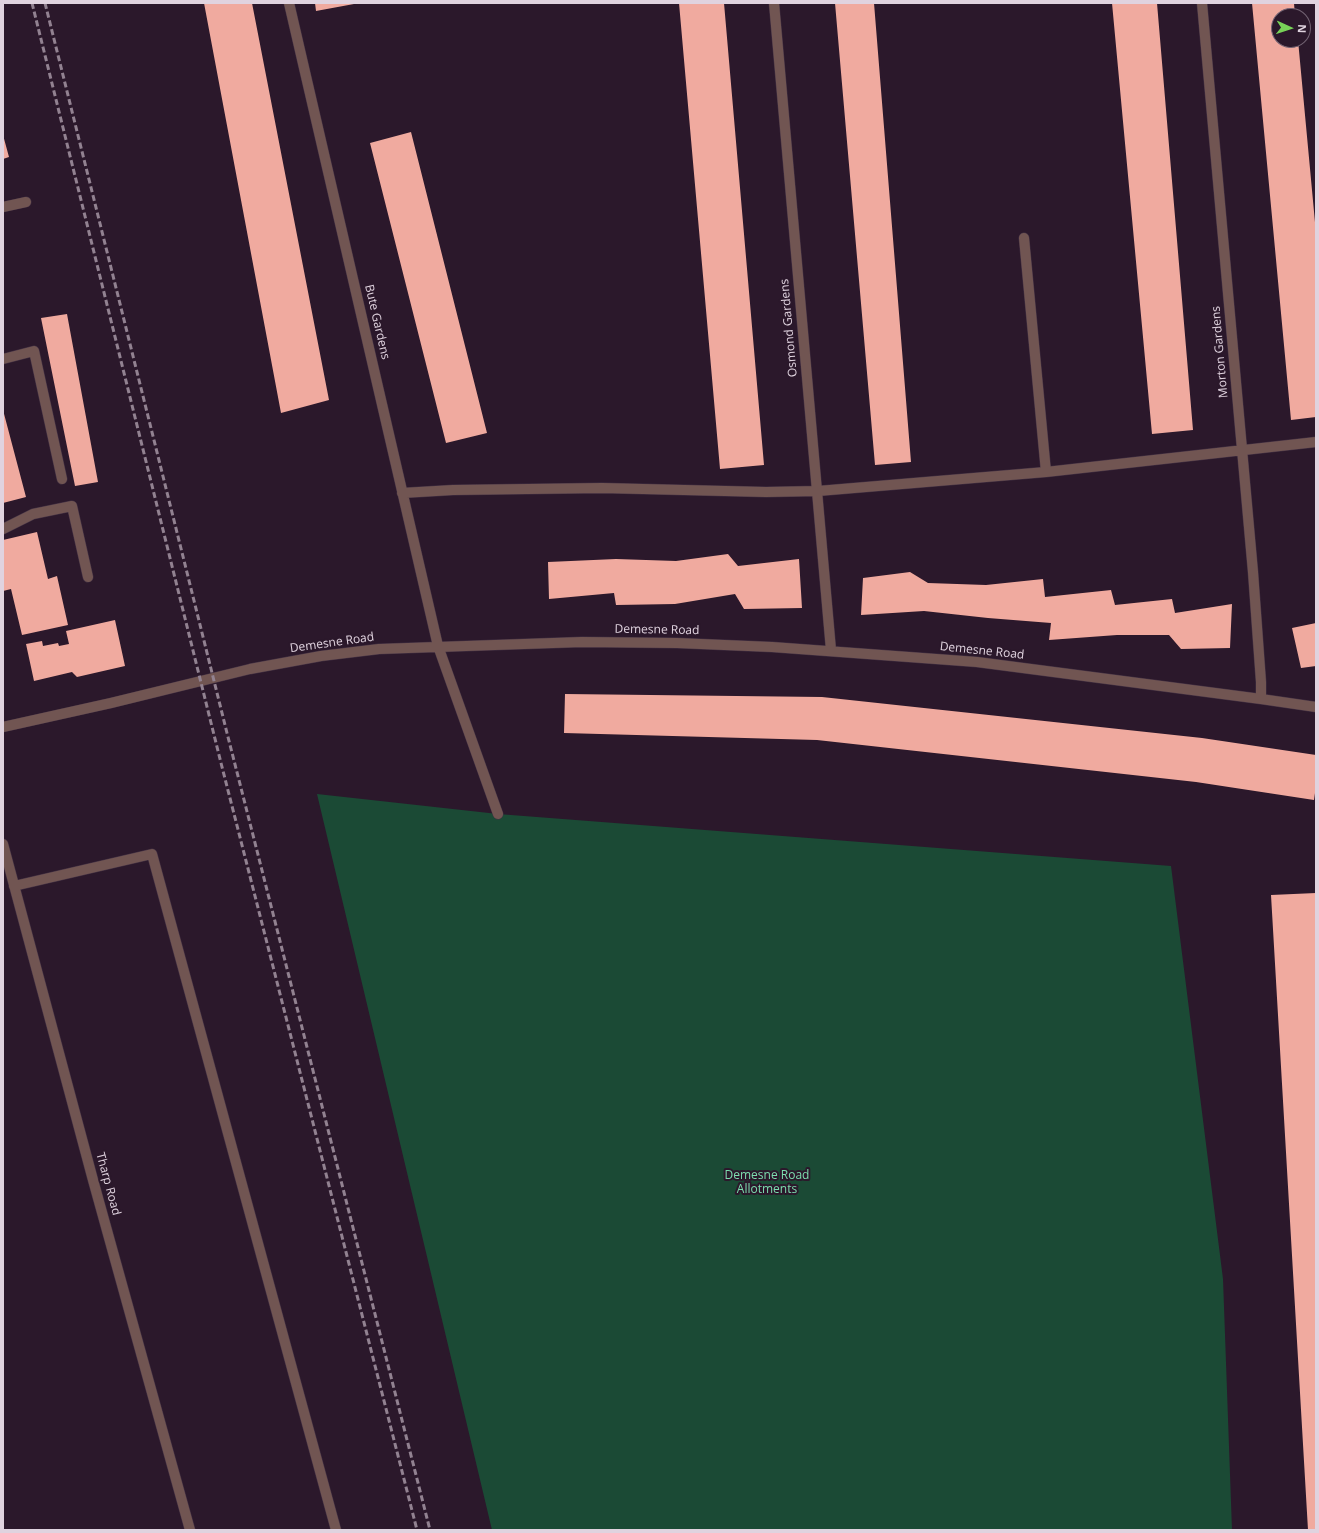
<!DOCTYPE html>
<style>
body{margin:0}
#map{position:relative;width:1319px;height:1533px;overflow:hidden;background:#2b182b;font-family:"Open Sans",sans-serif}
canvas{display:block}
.frame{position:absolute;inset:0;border:4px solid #e0d3df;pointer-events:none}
.north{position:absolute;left:1271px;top:8px;width:40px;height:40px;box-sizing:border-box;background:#2b182b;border:1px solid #736373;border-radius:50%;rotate:93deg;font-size:11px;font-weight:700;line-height:16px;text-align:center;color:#e0d3df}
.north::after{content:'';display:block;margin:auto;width:14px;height:18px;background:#78d258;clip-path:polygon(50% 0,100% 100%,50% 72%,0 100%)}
</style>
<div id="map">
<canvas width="1319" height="1533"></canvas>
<div class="frame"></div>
<div class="north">N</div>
</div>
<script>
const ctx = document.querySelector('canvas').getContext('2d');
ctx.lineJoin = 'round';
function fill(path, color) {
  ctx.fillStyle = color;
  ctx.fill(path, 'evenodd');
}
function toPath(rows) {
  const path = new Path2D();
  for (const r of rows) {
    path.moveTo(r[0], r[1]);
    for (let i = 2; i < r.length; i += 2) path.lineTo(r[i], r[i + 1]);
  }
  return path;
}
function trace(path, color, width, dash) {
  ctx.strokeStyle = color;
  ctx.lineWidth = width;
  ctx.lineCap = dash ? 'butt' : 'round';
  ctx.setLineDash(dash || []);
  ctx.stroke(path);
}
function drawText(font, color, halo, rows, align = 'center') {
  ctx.font = font + ' "Open Sans",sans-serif';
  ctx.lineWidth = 4;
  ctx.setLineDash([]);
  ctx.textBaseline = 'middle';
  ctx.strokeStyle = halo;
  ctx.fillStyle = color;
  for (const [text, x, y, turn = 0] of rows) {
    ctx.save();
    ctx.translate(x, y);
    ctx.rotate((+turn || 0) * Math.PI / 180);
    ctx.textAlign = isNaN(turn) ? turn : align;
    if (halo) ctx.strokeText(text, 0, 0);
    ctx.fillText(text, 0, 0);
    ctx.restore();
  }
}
const green = toPath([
 [317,794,498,814,1171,866,1223,1279,1232,1530,492,1530]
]);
const building = toPath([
 [204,3,252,3,329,400,281,413],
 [315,3,354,3,354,4,316,11],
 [679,3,724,3,764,465,720,469],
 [835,3,874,3,911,462,875,465],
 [1112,3,1157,3,1193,430,1152,434],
 [1252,3,1294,3,1295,16,1279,16,1279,40,1298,40,1316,233,1316,417,1291,420],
 [411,132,487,433,446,443,370,143],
 [3,135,9,157,3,159],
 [67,314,98,482,75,486,41,318],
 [3,410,26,497,3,503],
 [37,532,48,579,57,576,68,625,22,635,11,589,3,591,3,540],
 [728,554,738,566,799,559,802,608,744,609,735,594,675,604,616,605,614,593,549,599,548,562,616,559,676,561],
 [910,572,928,583,986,585,1043,579,1045,597,1111,590,1115,605,1172,599,1175,613,1232,604,1230,648,1181,649,1169,635,1117,635,1049,640,1051,623,988,618,924,611,861,615,863,578],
 [115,620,125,666,77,677,72,672,34,681,26,644,42,641,43,646,58,643,59,646,69,644,66,631],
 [1316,623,1316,666,1301,668,1292,628],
 [565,694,822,697,1202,738,1316,755,1316,786,1314,800,1196,782,817,740,564,733],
 [1316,893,1316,1530,1308,1530,1271,895]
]);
const minor = toPath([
 [289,3,438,646,498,814],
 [774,3,831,650],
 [1202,3,1253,572,1261,682,1261,699],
 [3,207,26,202],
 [1024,238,1046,472],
 [3,359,34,351,62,479],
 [402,493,453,490,602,488,766,492,818,491,1046,472,1316,442],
 [3,529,33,514,72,506,88,577],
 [3,727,111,703,250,669,321,656,379,649,582,642,677,643,772,647,977,662,1261,699,1316,707],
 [3,844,93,1180,190,1530],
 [14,886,152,854,336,1530]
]);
const rail = toPath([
 [32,3,221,763,417,1530],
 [45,3,227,733,430,1530]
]);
const streetNames = [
 ["Bute Gardens",377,322,77],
 ["Osmond Gardens",789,328,-95],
 ["Morton Gardens",1220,352,-95],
 ["Demesne Road",657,630,1],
 ["Demesne Road",332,643,-8],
 ["Demesne Road",982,651,6],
 ["Tharp Road",108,1184,75]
];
const parkNames = [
 ["Demesne Road",767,1176],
 ["Allotments",767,1190]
];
fill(green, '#1b4a35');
fill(building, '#f0aa9f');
trace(minor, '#443244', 11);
trace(minor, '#715552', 10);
trace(rail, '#928291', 3, [6, 3]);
drawText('12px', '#e0d3df', '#2b182b', streetNames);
drawText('12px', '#7cddae', '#2b182b', parkNames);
</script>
